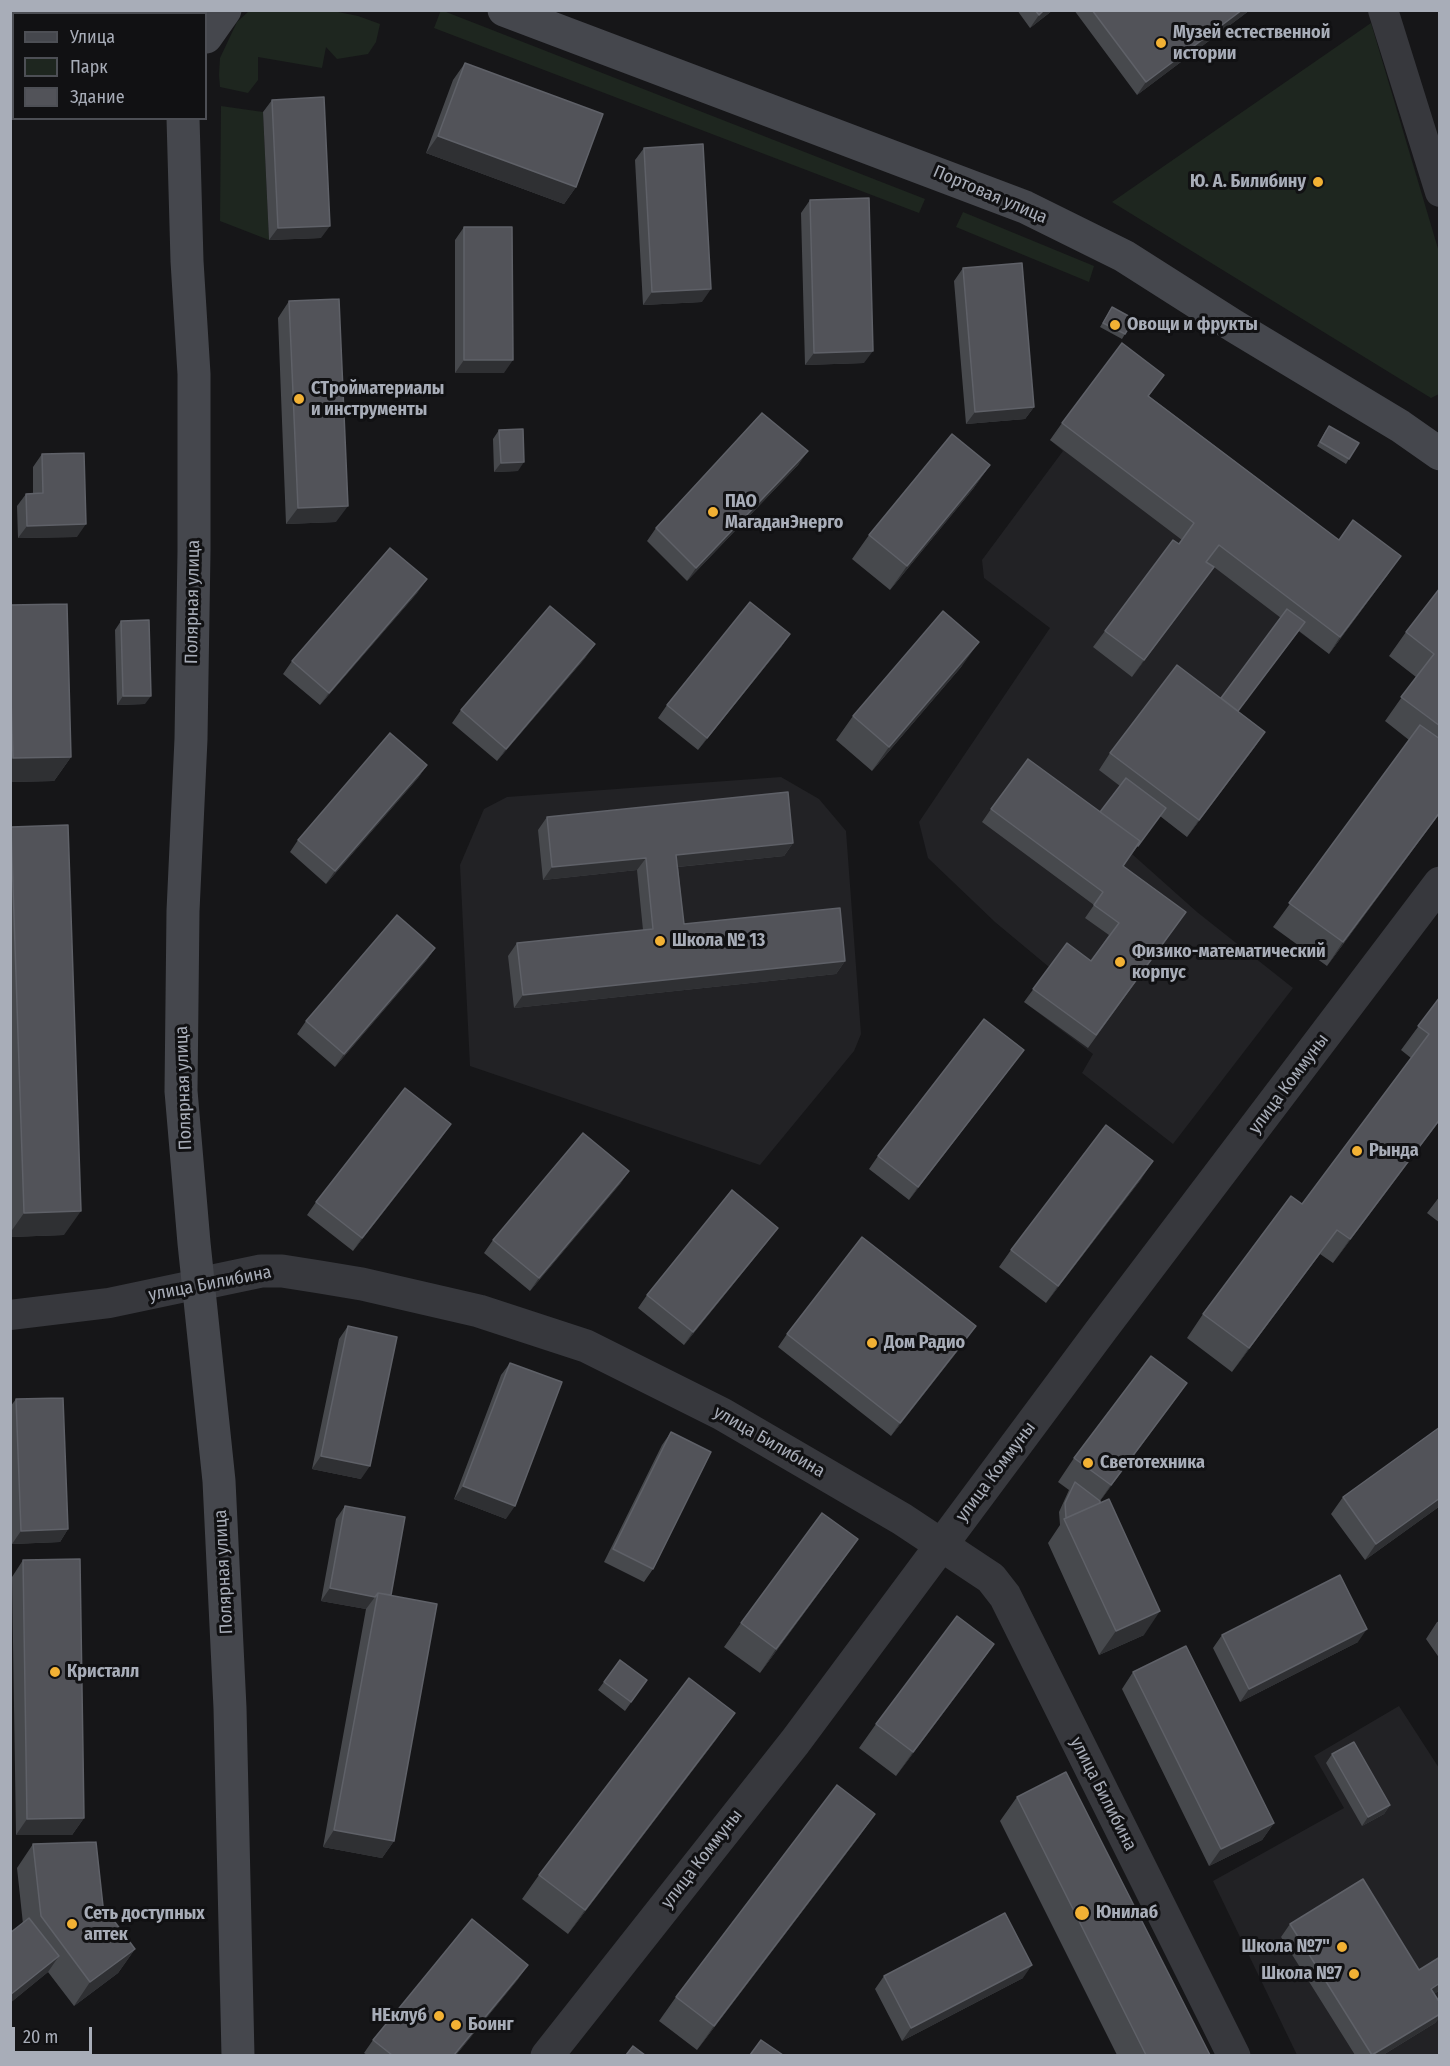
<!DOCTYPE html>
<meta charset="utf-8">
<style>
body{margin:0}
#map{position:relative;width:1450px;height:2066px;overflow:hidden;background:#161618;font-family:"Fira Sans Condensed",sans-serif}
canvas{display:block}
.frame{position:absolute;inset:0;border:12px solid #a8adb8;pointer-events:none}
.legend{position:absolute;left:12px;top:12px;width:195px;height:108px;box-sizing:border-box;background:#111113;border:2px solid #4d4f55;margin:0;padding:8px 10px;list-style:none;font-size:18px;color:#a8adb8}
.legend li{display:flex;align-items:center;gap:12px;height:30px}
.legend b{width:30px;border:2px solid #4d4f55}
.scale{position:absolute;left:12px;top:2027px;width:80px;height:27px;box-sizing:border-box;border:3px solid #a8adb8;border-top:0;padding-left:8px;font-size:18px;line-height:21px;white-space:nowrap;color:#a8adb8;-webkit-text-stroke:4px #111113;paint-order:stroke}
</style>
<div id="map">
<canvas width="1450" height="2066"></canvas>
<div class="frame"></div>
<ul class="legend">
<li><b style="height:8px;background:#45474d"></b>Улица</li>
<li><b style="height:16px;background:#1e261f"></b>Парк</li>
<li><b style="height:16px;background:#525359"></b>Здание</li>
</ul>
<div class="scale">20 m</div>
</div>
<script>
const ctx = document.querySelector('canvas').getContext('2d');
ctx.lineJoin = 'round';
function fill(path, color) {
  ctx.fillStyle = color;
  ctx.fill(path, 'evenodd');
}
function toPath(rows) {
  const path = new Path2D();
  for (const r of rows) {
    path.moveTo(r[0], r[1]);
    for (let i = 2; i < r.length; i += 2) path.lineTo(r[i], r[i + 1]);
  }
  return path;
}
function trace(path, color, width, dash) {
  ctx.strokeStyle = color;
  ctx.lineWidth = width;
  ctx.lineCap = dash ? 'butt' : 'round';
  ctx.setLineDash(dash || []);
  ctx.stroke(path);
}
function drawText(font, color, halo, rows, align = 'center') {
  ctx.font = font + ' "Fira Sans Condensed",sans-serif';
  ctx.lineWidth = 6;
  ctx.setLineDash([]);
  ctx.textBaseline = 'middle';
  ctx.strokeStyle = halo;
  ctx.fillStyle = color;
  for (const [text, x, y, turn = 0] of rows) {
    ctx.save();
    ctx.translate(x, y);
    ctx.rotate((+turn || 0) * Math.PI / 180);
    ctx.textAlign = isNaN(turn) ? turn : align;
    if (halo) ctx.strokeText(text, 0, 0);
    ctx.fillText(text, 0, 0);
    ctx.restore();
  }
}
const built = toPath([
 [1110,360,1152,392,1136,412,1327,556,1342,537,1389,573,1329,654,1298,631,1226,727,1254,748,1187,837,1160,816,1132,854,1197,912,1293,988,1173,1144,1082,1073,1093,1054,1024,1002,1049,967,995,922,928,858,919,822,1050,628,984,578,982,560,1063,451,1050,440],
 [781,777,819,799,846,831,861,1034,854,1051,760,1165,470,1066,460,865,484,809,507,797],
 [1399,1706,1439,1768,1439,2055,1297,2055,1213,1881,1344,1808,1314,1756]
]);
const green = toPath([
 [441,10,925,199,919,213,434,28],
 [249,11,333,11,358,16,380,24,376,42,368,54,337,59,326,47,322,68,258,57,258,80,248,93,220,87,219,75,220,58,237,22],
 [1371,23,1439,252,1439,394,1431,398,1112,202],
 [221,106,263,112,269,240,220,221],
 [963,212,1094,266,1089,282,956,227]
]);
const minor = toPath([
 [1383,10,1440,192],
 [10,1315,109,1303,199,1284]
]);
const tertiary = toPath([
 [141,10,143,14],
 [199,1284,261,1271,282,1271,320,1277,362,1284,479,1311,586,1346,722,1414,902,1519,991,1578,1005,1596,1234,2056],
 [547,2056,795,1742,1102,1329,1440,883]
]);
const secondary = toPath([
 [504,10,1025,207,1124,256,1234,326,1400,426,1440,454],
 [185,14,185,10],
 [206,37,225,10],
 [183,118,187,261,194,374,194,551,191,739,183,911,181,1091,194,1243,219,1481,230,1708,238,2056]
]);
const wall = toPath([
 [1017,10,1053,10,1030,28],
 [1074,10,1250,10,1137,95],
 [465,63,576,187,564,204,426,153,453,80],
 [272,100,321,238,269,240,263,112],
 [644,148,702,302,643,305,635,160],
 [810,200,864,363,805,365,801,213],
 [464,227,504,373,455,373,455,240],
 [963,268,1034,407,1025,419,966,424,954,281],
 [289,301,336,522,286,524,278,318],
 [1112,307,1125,334,1122,339,1100,327],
 [1149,396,1339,540,1389,573,1329,654,1299,631,1238,711,1265,732,1254,748,1187,837,1160,816,1123,866,1186,912,1088,1048,1024,1002,1067,943,1091,961,1109,935,1085,918,1094,905,982,822,991,809,1100,812,1120,786,1099,770,1110,753,1221,698,1281,618,1214,567,1132,677,1093,647,1105,631,1182,540,1050,440,1062,423],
 [499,430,518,471,494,472,493,439],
 [1326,430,1349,459,1346,464,1317,446],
 [42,454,77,537,18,538,17,506,26,494,33,493,33,467],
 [799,464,687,581,647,541,656,528],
 [990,465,973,489,890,590,852,559,869,535],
 [1440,588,1440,813,1327,966,1273,927,1409,740,1385,721,1416,677,1389,656,1406,632],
 [418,592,320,705,283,674,292,661],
 [10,605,71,757,54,781,10,782],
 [121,621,145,704,117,705,115,630],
 [790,634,781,647,698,750,658,718,667,705],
 [586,657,497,761,452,723,461,710],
 [962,666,872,771,836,740,853,716],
 [427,765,418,778,326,884,290,852,298,840],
 [547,817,793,843,784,856,678,867,684,924,845,961,836,974,514,1008,508,956,517,943,643,930,637,870,543,880,538,830],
 [11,827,64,1235,10,1237,10,828],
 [435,948,426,961,335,1067,297,1034,306,1021],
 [1440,997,1440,1120,1333,1263,1320,1254,1232,1372,1187,1338,1203,1314,1302,1204,1411,1058,1401,1050],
 [1015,1062,909,1200,869,1169,878,1156],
 [442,1137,353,1251,307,1215,316,1202],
 [629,1171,620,1184,530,1291,484,1253,493,1240],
 [1142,1178,1046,1303,999,1267,1011,1250],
 [1440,1196,1440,1223,1427,1213],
 [769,1240,684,1345,638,1308,647,1295],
 [348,1326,361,1479,312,1469,339,1339],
 [787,1334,967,1339,891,1436,778,1347],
 [510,1363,506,1519,454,1499,501,1375],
 [1187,1383,1100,1501,1144,1635,1099,1655,1048,1543,1060,1525,1059,1512,1069,1490,1058,1482,1074,1458],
 [16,1399,68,1529,60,1542,12,1544,10,1506,10,1407],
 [1440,1427,1440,1506,1365,1560,1331,1514,1343,1497],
 [671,1432,653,1569,644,1582,604,1562,662,1445],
 [345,1506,391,1595,394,1841,382,1858,323,1847,366,1609,321,1601,336,1519],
 [23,1560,84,1818,72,1835,16,1835,12,1577],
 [841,1563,760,1673,724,1647,741,1623],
 [1440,1621,1440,1659,1426,1639,1437,1622],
 [1222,1635,1358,1642,1240,1702,1213,1648],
 [994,1644,977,1668,896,1776,859,1748,876,1724],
 [620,1660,647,1680,625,1711,598,1690],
 [1133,1672,1274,1823,1262,1840,1209,1866,1122,1689],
 [718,1737,568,1934,522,1899,539,1875],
 [1332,1754,1390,1805,1384,1814,1362,1826,1326,1763],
 [1017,1797,1210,2055,1117,2055,1000,1821],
 [875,1814,858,1838,697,2050,659,2021,676,1997],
 [33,1844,103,1906,135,1949,118,1973,74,2006,48,1972,10,2003,10,1933,23,1924,17,1868],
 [1290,1924,1419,1970,1440,1957,1440,1990,1434,1994,1440,2003,1440,2017,1435,2023,1383,2055,1355,2055,1281,1937],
 [884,1976,1023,1978,902,2041,875,1989],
 [519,1978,456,2055,367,2055,364,2053,373,2040]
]);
const shadedWall = toPath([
 [1044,10,1053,10,1030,28,1039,15],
 [1242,10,1250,10,1137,95,1146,82],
 [438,136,576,187,564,204,426,153],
 [330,226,321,238,269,240,278,228],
 [711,289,702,302,643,305,652,292],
 [873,351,864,363,805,365,814,353],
 [464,360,513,360,504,373,455,373],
 [1034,407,1025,419,966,424,975,412],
 [808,451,799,464,687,581,696,568],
 [524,462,518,471,494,472,501,463],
 [990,465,973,489,890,590,907,566],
 [348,506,336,522,286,524,298,508],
 [86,524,77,537,18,538,27,526],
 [1401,556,1389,573,1329,654,1340,637],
 [1214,567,1202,584,1132,677,1144,660],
 [427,579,418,592,320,705,329,693],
 [790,634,781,647,698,750,707,738],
 [979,642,962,666,872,771,889,747],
 [595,644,586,657,497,761,506,749],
 [123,696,151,696,145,704,117,705],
 [1265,732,1254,748,1187,837,1199,820],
 [71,757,54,781,10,782,10,761,13,758],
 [427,765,418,778,326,884,335,871],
 [1440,812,1440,813,1327,966,1343,942],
 [793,843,784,856,667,868,676,855],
 [646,858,637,870,543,880,552,867],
 [435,948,426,961,335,1067,344,1054],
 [845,961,836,974,514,1008,523,995],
 [1024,1050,1015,1062,909,1200,918,1187],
 [1440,1119,1440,1120,1333,1263,1350,1239],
 [451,1124,442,1137,353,1251,362,1238],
 [1153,1161,1142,1178,1046,1303,1058,1286],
 [629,1171,620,1184,530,1291,539,1278],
 [81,1211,64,1235,10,1237,10,1233,24,1213],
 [778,1228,769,1240,684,1345,693,1332],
 [1337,1230,1320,1254,1232,1372,1249,1348],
 [976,1326,967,1339,891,1436,900,1423],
 [1187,1383,1170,1407,1094,1509,1111,1485],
 [321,1456,370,1466,361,1479,312,1469],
 [463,1486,515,1506,506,1519,454,1499],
 [1440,1498,1440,1506,1365,1560,1376,1544],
 [68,1529,60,1542,12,1544,21,1531],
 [858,1539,841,1563,760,1673,776,1649],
 [330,1588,375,1597,366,1609,321,1601],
 [1160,1611,1144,1635,1099,1655,1116,1631],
 [1367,1629,1358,1642,1240,1702,1249,1689],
 [994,1644,977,1668,896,1776,913,1752],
 [735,1713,718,1737,568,1934,585,1910],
 [1390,1805,1384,1814,1362,1826,1368,1817],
 [875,1814,858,1838,697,2050,714,2026],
 [84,1818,72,1835,16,1835,27,1819],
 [1274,1823,1262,1840,1209,1866,1221,1849],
 [334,1830,394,1841,382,1858,323,1847],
 [135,1949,118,1973,74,2006,90,1982],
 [59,1956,48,1972,10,2003,10,1995],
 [528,1965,519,1978,456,2055,454,2055],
 [1032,1965,1023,1978,902,2041,911,2028],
 [1440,1983,1440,1990,1422,2002,1431,1989],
 [1440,2014,1440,2017,1435,2023,1383,2055,1372,2055]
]);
const building = toPath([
 [1035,10,1044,10,1039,15,1035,10],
 [1092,10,1242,10,1146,82,1092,10],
 [465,63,603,114,576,187,438,136,465,63],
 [324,97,330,226,278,228,272,100,324,97],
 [703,144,711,289,652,292,644,148,703,144],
 [869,198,873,351,814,353,810,200,869,198],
 [464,227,512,227,513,360,464,360,464,227],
 [1022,263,1034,407,975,412,963,268,1022,263],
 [339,299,348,506,298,508,289,301,339,299],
 [1112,307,1134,319,1125,334,1103,323,1112,307],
 [1122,343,1164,375,1148,396,1339,540,1353,520,1401,556,1340,637,1219,545,1206,562,1214,567,1144,660,1105,631,1173,540,1179,544,1194,523,1062,423,1122,343],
 [762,413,808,451,696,568,656,528,762,413],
 [1329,426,1359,443,1349,459,1320,442,1329,426],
 [523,429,524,462,501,463,499,430,523,429],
 [952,434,990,465,907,566,869,535,952,434],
 [84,453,86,524,27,526,26,494,43,493,42,454,84,453],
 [390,548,427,579,329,693,292,661,390,548],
 [1440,588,1440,726,1401,697,1434,654,1406,632,1440,588],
 [750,602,790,634,707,738,667,705,750,602],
 [67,604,71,757,13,758,10,666,10,605,67,604],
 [550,606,595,644,506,749,461,710,550,606],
 [1287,609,1305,622,1238,711,1221,698,1287,609],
 [943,611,979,642,889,747,853,716,943,611],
 [149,620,151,696,123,696,121,621,149,620],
 [1177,665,1265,732,1199,820,1110,753,1177,665],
 [1420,725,1440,739,1440,812,1343,942,1289,903,1420,725],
 [390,733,427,765,335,871,298,840,390,733],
 [1028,759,1140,841,1123,866,1186,912,1096,1035,1033,989,1067,943,1091,961,1119,923,1094,905,1103,892,991,809,1028,759],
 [1126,778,1166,808,1138,846,1140,841,1100,812,1126,778],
 [788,792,793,843,676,855,684,924,840,908,845,961,523,995,517,943,653,929,646,858,552,867,547,817,788,792],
 [68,825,81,1211,24,1213,11,827,68,825],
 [397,915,435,948,344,1054,306,1021,397,915],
 [1440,997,1440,1119,1350,1239,1337,1230,1249,1348,1203,1314,1291,1196,1302,1204,1429,1034,1418,1026,1440,997],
 [984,1019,1024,1050,918,1187,878,1156,984,1019],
 [405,1088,451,1124,362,1238,316,1202,405,1088],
 [1106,1125,1153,1161,1058,1286,1011,1250,1106,1125],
 [583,1133,629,1171,539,1278,493,1240,583,1133],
 [732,1190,778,1228,693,1332,647,1295,732,1190],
 [862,1237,976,1326,900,1423,787,1334,862,1237],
 [348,1326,397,1337,370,1466,321,1456,348,1326],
 [1151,1356,1187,1383,1111,1485,1074,1458,1151,1356],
 [510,1363,562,1382,515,1506,463,1486,510,1363],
 [63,1398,68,1529,21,1531,16,1399,63,1398],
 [1440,1427,1440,1498,1376,1544,1343,1497,1440,1427],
 [671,1432,711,1452,653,1569,613,1549,671,1432],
 [1075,1482,1100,1501,1100,1503,1066,1518,1065,1503,1075,1482],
 [1109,1499,1160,1611,1116,1631,1064,1519,1109,1499],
 [345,1506,405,1517,391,1595,378,1593,375,1597,330,1588,345,1506],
 [822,1513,858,1539,776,1649,741,1623,822,1513],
 [80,1559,84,1818,27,1819,23,1560,80,1559],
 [1340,1575,1367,1629,1249,1689,1222,1635,1340,1575],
 [378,1593,437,1604,394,1841,334,1830,378,1593],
 [957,1616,994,1644,913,1752,876,1724,957,1616],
 [1186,1646,1274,1823,1221,1849,1133,1672,1186,1646],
 [620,1660,647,1680,631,1702,604,1682,620,1660],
 [689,1678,735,1713,585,1910,539,1875,689,1678],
 [1354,1742,1390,1805,1368,1817,1332,1754,1354,1742],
 [1066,1772,1210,2055,1146,2055,1017,1797,1066,1772],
 [837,1785,875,1814,714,2026,676,1997,837,1785],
 [96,1842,103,1906,135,1949,90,1982,41,1916,33,1844,96,1842],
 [1363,1879,1419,1970,1440,1957,1440,1983,1431,1989,1440,2003,1440,2014,1372,2055,1290,1924,1363,1879],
 [1005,1913,1032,1965,911,2028,884,1976,1005,1913],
 [29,1918,59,1956,10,1995,10,1933,29,1918],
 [472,1919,528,1965,454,2055,392,2055,373,2040,472,1919],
 [761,2040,783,2055,750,2055,761,2040],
 [633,2046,645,2055,626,2055,633,2046]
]);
const markers = [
 [1161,43,6,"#f2b134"],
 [1318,182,6,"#f2b134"],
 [1115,325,6,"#f2b134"],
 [299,399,6,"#f2b134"],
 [713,512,6,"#f2b134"],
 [660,941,6,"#f2b134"],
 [1120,962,6,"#f2b134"],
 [1357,1151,6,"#f2b134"],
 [872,1343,6,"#f2b134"],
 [1088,1463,6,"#f2b134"],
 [55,1672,6,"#f2b134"],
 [1082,1913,8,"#f2b134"],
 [72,1924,6,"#f2b134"],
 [1342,1947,6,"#f2b134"],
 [1354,1974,6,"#f2b134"],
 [439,2016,6,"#f2b134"],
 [456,2025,6,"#f2b134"]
];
const poiNames = [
 ["Музей естественной",1173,33],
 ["истории",1173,54],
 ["Ю. А. Билибину",1306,182,"right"],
 ["Овощи и фрукты",1127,325],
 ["СТройматериалы",311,389],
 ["и инструменты",311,410],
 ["ПАО",725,502],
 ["МагаданЭнерго",725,523],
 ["Школа № 13",672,941],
 ["Физико-математический",1132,952],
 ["корпус",1132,973],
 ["Рында",1369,1151],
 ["Дом Радио",884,1343],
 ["Светотехника",1100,1463],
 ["Кристалл",67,1672],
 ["Юнилаб",1096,1913],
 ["Сеть доступных",84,1914],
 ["аптек",84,1935],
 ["Школа №7\"",1330,1947,"right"],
 ["Школа №7",1342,1974,"right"],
 ["НЕклуб",427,2016,"right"],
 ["Боинг",468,2025]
];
const streetNames = [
 ["Портовая улица",990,195,23],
 ["Полярная улица",193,602,-89],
 ["улица Коммуны",1289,1084,-53],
 ["Полярная улица",184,1088,-92],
 ["улица Билибина",210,1284,-11],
 ["улица Билибина",769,1442,30],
 ["улица Коммуны",996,1472,-53],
 ["Полярная улица",224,1572,-93],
 ["улица Билибина",1103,1794,63],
 ["улица Коммуны",702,1859,-52]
];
fill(built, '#222225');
fill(green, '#1e261f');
trace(minor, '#37383d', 30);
trace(tertiary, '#37383d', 33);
trace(secondary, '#45474d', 33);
fill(wall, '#47494d');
fill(shadedWall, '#2f3033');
fill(building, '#525359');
trace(building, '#5f6168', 1.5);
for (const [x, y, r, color] of markers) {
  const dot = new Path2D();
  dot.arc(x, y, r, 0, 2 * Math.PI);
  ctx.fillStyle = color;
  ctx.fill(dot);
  trace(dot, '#111113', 2);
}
drawText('bold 18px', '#a8adb8', '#111113', poiNames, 'left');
drawText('18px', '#a8adb8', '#111113', streetNames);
</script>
